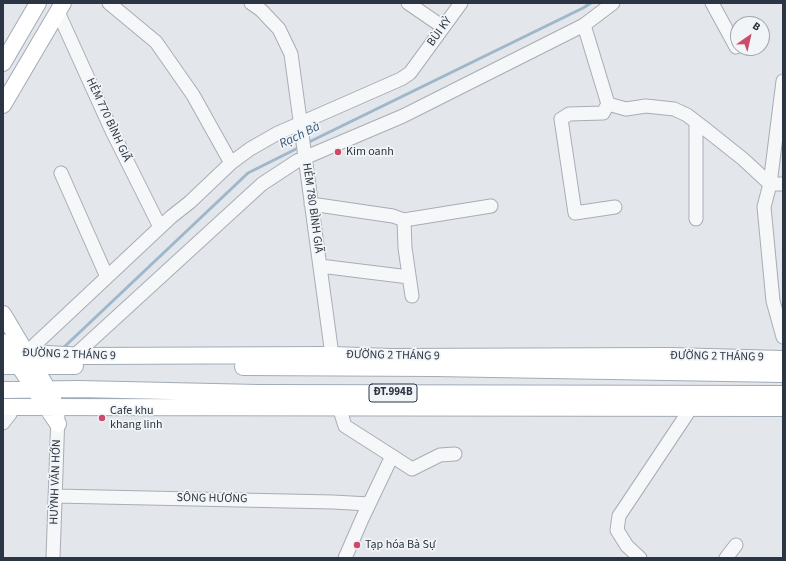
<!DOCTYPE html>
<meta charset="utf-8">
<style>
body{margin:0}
#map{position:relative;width:786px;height:561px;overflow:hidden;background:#e3e6eb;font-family:"Source Sans 3",sans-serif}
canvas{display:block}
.frame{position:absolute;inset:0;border:4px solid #2b3543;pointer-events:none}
.north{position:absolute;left:730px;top:16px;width:40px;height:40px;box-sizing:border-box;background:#f2f5f8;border:1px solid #a2a8b0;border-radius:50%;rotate:34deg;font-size:11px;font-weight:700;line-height:16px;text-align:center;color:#2b3543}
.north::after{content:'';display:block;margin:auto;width:14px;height:18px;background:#cc4b69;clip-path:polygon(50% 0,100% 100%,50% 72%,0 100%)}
</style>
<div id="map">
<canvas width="786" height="561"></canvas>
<div class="frame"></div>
<div class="north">B</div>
</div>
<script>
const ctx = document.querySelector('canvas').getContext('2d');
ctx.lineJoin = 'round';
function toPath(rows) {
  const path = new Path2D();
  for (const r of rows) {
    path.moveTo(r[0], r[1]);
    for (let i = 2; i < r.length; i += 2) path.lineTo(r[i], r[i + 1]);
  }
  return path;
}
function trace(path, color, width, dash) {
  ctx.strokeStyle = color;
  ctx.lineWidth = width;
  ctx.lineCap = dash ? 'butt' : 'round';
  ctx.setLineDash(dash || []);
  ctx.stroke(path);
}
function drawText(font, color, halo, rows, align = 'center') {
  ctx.font = font + ' "Source Sans 3",sans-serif';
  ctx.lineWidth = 3.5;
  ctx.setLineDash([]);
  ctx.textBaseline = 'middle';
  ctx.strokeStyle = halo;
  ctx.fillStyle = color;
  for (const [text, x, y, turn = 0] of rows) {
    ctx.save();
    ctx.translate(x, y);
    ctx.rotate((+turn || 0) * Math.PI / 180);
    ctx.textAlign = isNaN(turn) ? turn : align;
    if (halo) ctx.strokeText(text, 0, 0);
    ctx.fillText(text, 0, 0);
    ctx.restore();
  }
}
const stream = toPath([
 [307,143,583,8,591,3],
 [62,349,248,173,300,147]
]);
const minor = toPath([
 [109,3,156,42,193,95,231,163],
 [251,3,261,10,279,29,291,54,332,355],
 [408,3,443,27],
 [712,3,736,47],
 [58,12,112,131,160,227],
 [584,25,608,104,603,113,569,114,561,119,575,213,615,207],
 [783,81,770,184,764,207,773,301,783,337],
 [608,104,626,109,646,106,674,109,687,115,704,128,743,159,770,184,783,184],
 [696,122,696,219],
 [61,173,107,277],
 [311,204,393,216,404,220,491,206],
 [404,220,405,248,412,296],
 [320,266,409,277],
 [26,353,171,217,190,202,231,163,250,149,278,133,401,79,410,73,461,3],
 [74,356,262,184,297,161,403,116,584,25,613,3],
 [339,407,345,426,392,456,362,519,345,558],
 [3,423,10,414,13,407],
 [392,456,412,469,440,455,455,454],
 [55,496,333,502,369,504],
 [53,558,58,414],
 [640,558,627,546,617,530,619,516,691,408],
 [726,558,736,545]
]);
const major = toPath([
 [3,63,38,3],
 [3,105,63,3],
 [3,314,53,398],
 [3,342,58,424],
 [3,354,26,353,86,356,332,355,391,357,670,356,783,359],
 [3,366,75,366],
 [243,367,434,368,783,374],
 [3,390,79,389,258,393,783,394],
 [3,407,783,408]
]);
const markers = [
 [338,152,4,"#cc4b69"],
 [102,418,4,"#cc4b69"],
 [357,545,4,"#cc4b69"]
];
const shields = [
 [393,393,48]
];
const shieldNames = [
 ["ĐT.994B",393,393]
];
const streetNames = [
 ["BÙI KỶ",440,32,-54],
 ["HẺM 770 BÌNH GIÃ",108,120,65],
 ["HẺM 780 BÌNH GIÃ",312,208,82],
 ["ĐƯỜNG 2 THÁNG 9",69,355,2],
 ["ĐƯỜNG 2 THÁNG 9",393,356,1],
 ["ĐƯỜNG 2 THÁNG 9",717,357,1],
 ["HUỲNH VĂN HỚN",56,482,-88],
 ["SÔNG HƯƠNG",212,499,1]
];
const poiNames = [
 ["Kim oanh",346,152],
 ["Cafe khu",110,411],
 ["khang linh",110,425],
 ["Tạp hóa Bà Sự",365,545]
];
const waterNames = [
 ["Rạch Bà",300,136,-26]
];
trace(stream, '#9fb7ca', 3);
trace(minor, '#a8adb5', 15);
trace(major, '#a2acb6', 18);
trace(minor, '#f5f7f9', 13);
trace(major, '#fff', 16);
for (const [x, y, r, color] of markers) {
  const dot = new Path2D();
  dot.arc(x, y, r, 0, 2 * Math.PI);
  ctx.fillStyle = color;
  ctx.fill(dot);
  trace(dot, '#f2f5f8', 1.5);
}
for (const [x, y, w] of shields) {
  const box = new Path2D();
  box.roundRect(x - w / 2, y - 9, w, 18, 3);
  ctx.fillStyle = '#f2f5f8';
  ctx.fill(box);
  trace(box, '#2b3543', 1);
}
drawText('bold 11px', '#2b3543', null, shieldNames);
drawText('12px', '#2b3543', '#f2f5f8', streetNames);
drawText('12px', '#2b3543', '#f2f5f8', poiNames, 'left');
drawText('italic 13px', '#355776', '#f2f5f8', waterNames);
</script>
